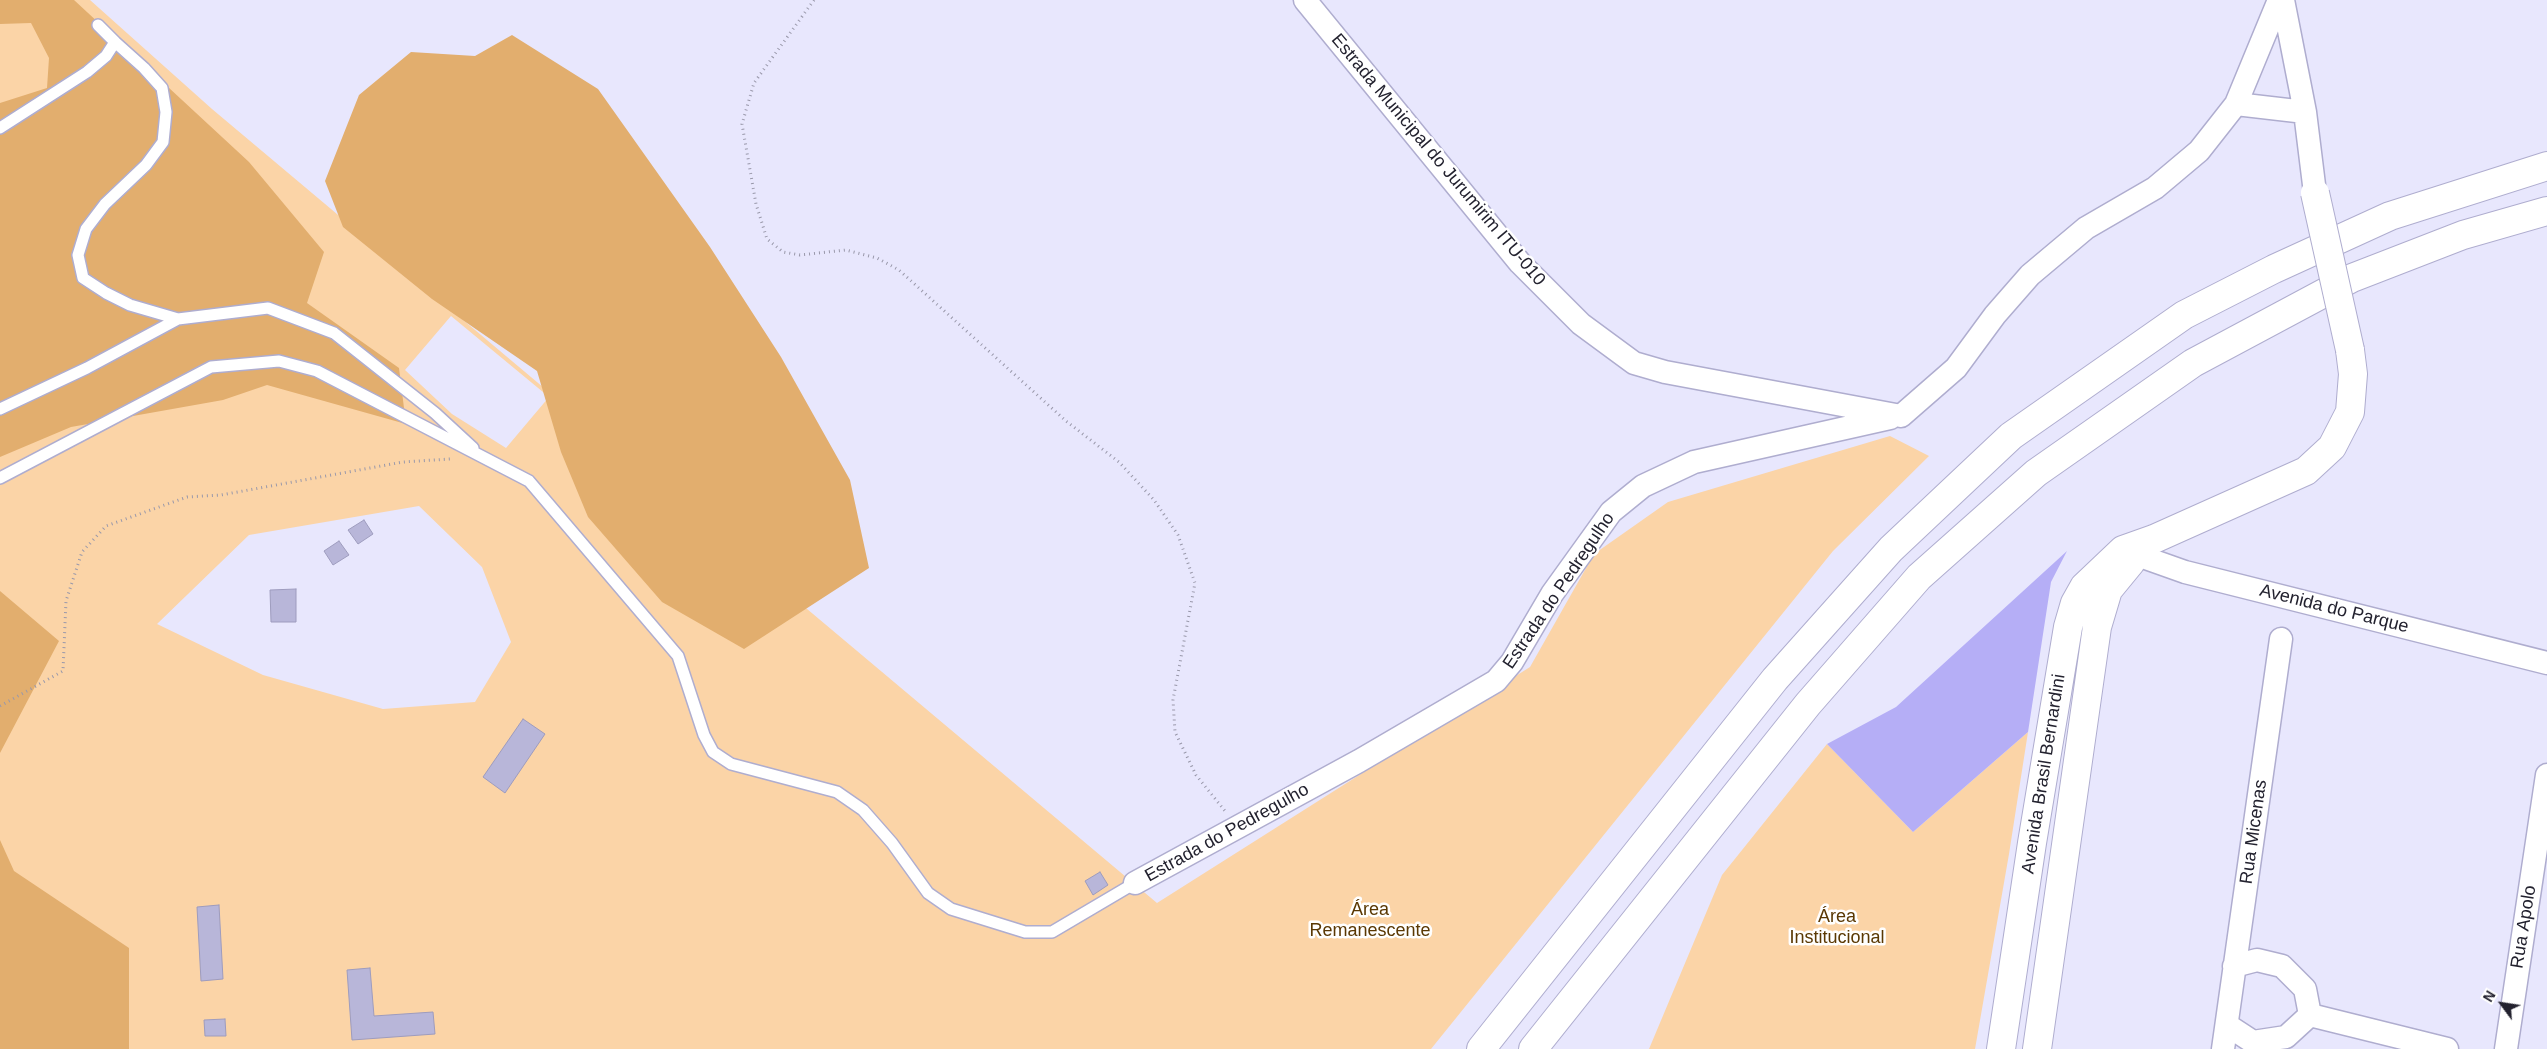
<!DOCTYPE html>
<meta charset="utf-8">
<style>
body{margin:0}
#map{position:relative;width:2547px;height:1049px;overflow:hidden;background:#e8e7fd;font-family:Arial,sans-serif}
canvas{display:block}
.north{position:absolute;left:2477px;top:979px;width:50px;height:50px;-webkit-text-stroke:4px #fff;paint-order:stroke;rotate:301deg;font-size:14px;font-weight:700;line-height:20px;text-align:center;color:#23222f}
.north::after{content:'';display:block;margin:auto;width:18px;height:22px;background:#23222f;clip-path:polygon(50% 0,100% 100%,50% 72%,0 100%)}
</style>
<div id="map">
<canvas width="2547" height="1049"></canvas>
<div class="north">N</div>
</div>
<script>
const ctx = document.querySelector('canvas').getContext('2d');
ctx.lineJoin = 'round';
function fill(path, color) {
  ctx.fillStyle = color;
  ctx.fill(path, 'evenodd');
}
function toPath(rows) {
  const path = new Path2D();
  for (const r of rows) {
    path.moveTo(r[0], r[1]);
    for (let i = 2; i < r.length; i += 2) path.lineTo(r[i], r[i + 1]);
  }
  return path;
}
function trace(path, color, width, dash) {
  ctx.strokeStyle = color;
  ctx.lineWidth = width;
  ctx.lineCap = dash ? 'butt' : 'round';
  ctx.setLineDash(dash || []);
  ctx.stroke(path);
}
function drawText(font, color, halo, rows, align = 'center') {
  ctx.font = font + ' Arial,sans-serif';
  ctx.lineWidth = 5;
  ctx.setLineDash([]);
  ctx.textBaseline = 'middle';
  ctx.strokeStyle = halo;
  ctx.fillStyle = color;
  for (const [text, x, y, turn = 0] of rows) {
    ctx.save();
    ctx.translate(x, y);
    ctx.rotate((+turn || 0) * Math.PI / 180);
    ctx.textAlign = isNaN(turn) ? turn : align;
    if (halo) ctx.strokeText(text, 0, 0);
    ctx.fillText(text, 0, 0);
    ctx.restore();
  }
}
const green = toPath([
 [0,0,90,0,212,109,1157,903,1530,667,1594,554,1668,502,1890,436,1929,456,1833,551,1431,1049,0,1049],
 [451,316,549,397,506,448,452,414,405,370],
 [419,506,482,567,511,642,475,702,383,709,263,675,157,624,249,535],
 [2028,732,2009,854,1975,1049,1649,1049,1722,875,1827,744,1913,832]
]);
const forest = toPath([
 [0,0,74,0,249,162,324,252,307,303,399,368,406,424,267,385,223,400,71,427,0,457,0,103,47,88,49,58,31,23,0,24],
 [512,35,598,89,710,247,781,357,850,480,869,568,744,649,662,602,588,517,561,452,537,371,432,299,343,227,325,181,359,95,411,52,475,56],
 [0,591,59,641,0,753],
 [0,840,14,871,129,948,129,1049,0,1049]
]);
const water = toPath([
 [2067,551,2051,582,2028,732,1913,832,1827,744,1896,707]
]);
const building = toPath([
 [364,520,373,534,358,544,348,530,364,520],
 [339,541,349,555,333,565,324,551,339,541],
 [296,589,296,622,271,622,270,590,296,589],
 [523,719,545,734,505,793,483,777,523,719],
 [1100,872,1108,885,1093,895,1085,881,1100,872],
 [219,905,223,979,201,981,197,907,219,905],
 [370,968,374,1016,433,1012,435,1034,352,1040,347,970,370,968],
 [225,1019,226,1036,205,1036,204,1020,225,1019]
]);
const path = toPath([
 [814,0,754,83,742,124,756,204,767,239,783,252,800,255,846,250,877,258,899,270,1066,421,1119,462,1154,500,1178,535,1195,583,1173,700,1175,732,1196,775,1225,811],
 [0,706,63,671,66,601,82,552,106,526,187,497,221,495,403,462,450,459]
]);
const service = toPath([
 [115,42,144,68,162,88,166,112,163,142,146,165,105,204,86,229,78,255,83,278,106,293,130,305,178,319],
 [0,128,87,72,106,56,115,42,98,25],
 [0,409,87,368,178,319,268,308,334,333,435,413,473,448],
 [0,478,211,367,279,361,317,371,529,481,678,656,704,735,713,752,731,764,837,792,863,810,892,843,928,893,951,909,1025,932,1052,932,1135,883]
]);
const minor = toPath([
 [1305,0,1520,263,1581,324,1634,363,1665,372,1901,416,1956,368,1995,315,2030,275,2086,228,2155,188,2199,151,2236,104,2279,0],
 [2283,0,2305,112,2315,193],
 [2236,104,2305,112],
 [2123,550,2185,572,2547,663],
 [1135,883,1359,761,1496,681,1512,662,1552,594,1611,512,1643,486,1694,462,1890,418],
 [2310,1015,2447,1049],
 [2227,1025,2253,1042,2286,1037,2310,1015,2305,989,2282,966,2257,960,2234,966],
 [2223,1049,2281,639],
 [2506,1049,2547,775]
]);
const tertiary = toPath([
 [2001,1049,2032,843,2068,627,2075,603,2084,587,2123,550,2154,539,2306,471,2332,447,2350,412,2353,374,2350,350],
 [2037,1049,2097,627,2108,590,2131,562]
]);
const motorway = toPath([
 [1481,1049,1775,679,1891,549,2011,436,2184,315,2274,269,2390,216,2547,166],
 [1533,1049,1808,704,1919,577,2036,473,2193,363,2352,278,2463,235,2547,211]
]);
const tertiaryBridge = toPath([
 [2315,193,2350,350]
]);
const streetNames = [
 ["Estrada Municipal do Jurumirim ITU-010",1438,160,50],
 ["Estrada do Pedregulho",1559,591,-56],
 ["Avenida do Parque",2334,609,14],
 ["Avenida Brasil Bernardini",2044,774,-81],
 ["Rua Micenas",2254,832,-82],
 ["Estrada do Pedregulho",1227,833,-29],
 ["Rua Apolo",2524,927,-81]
];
const parkNames = [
 ["Área",1370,910],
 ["Remanescente",1370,931],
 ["Área",1837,917],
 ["Institucional",1837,938]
];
fill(green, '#fbd4a7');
fill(forest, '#e2ae6e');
fill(water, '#b5aef6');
fill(building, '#b8b6d9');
trace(building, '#9e9cbe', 1);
trace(service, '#afadcf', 14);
trace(minor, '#afadcf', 25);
trace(tertiary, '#afadcf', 30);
trace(motorway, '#afadcf', 30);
trace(path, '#9998aa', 3, [1, 4]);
trace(service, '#fff', 11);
trace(minor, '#fff', 22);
trace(tertiary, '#fff', 28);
trace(motorway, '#fff', 28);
trace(tertiaryBridge, '#afadcf', 30, []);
trace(tertiaryBridge, '#fff', 28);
drawText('18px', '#23222f', '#fff', streetNames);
drawText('18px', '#5a3803', '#fff', parkNames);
</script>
